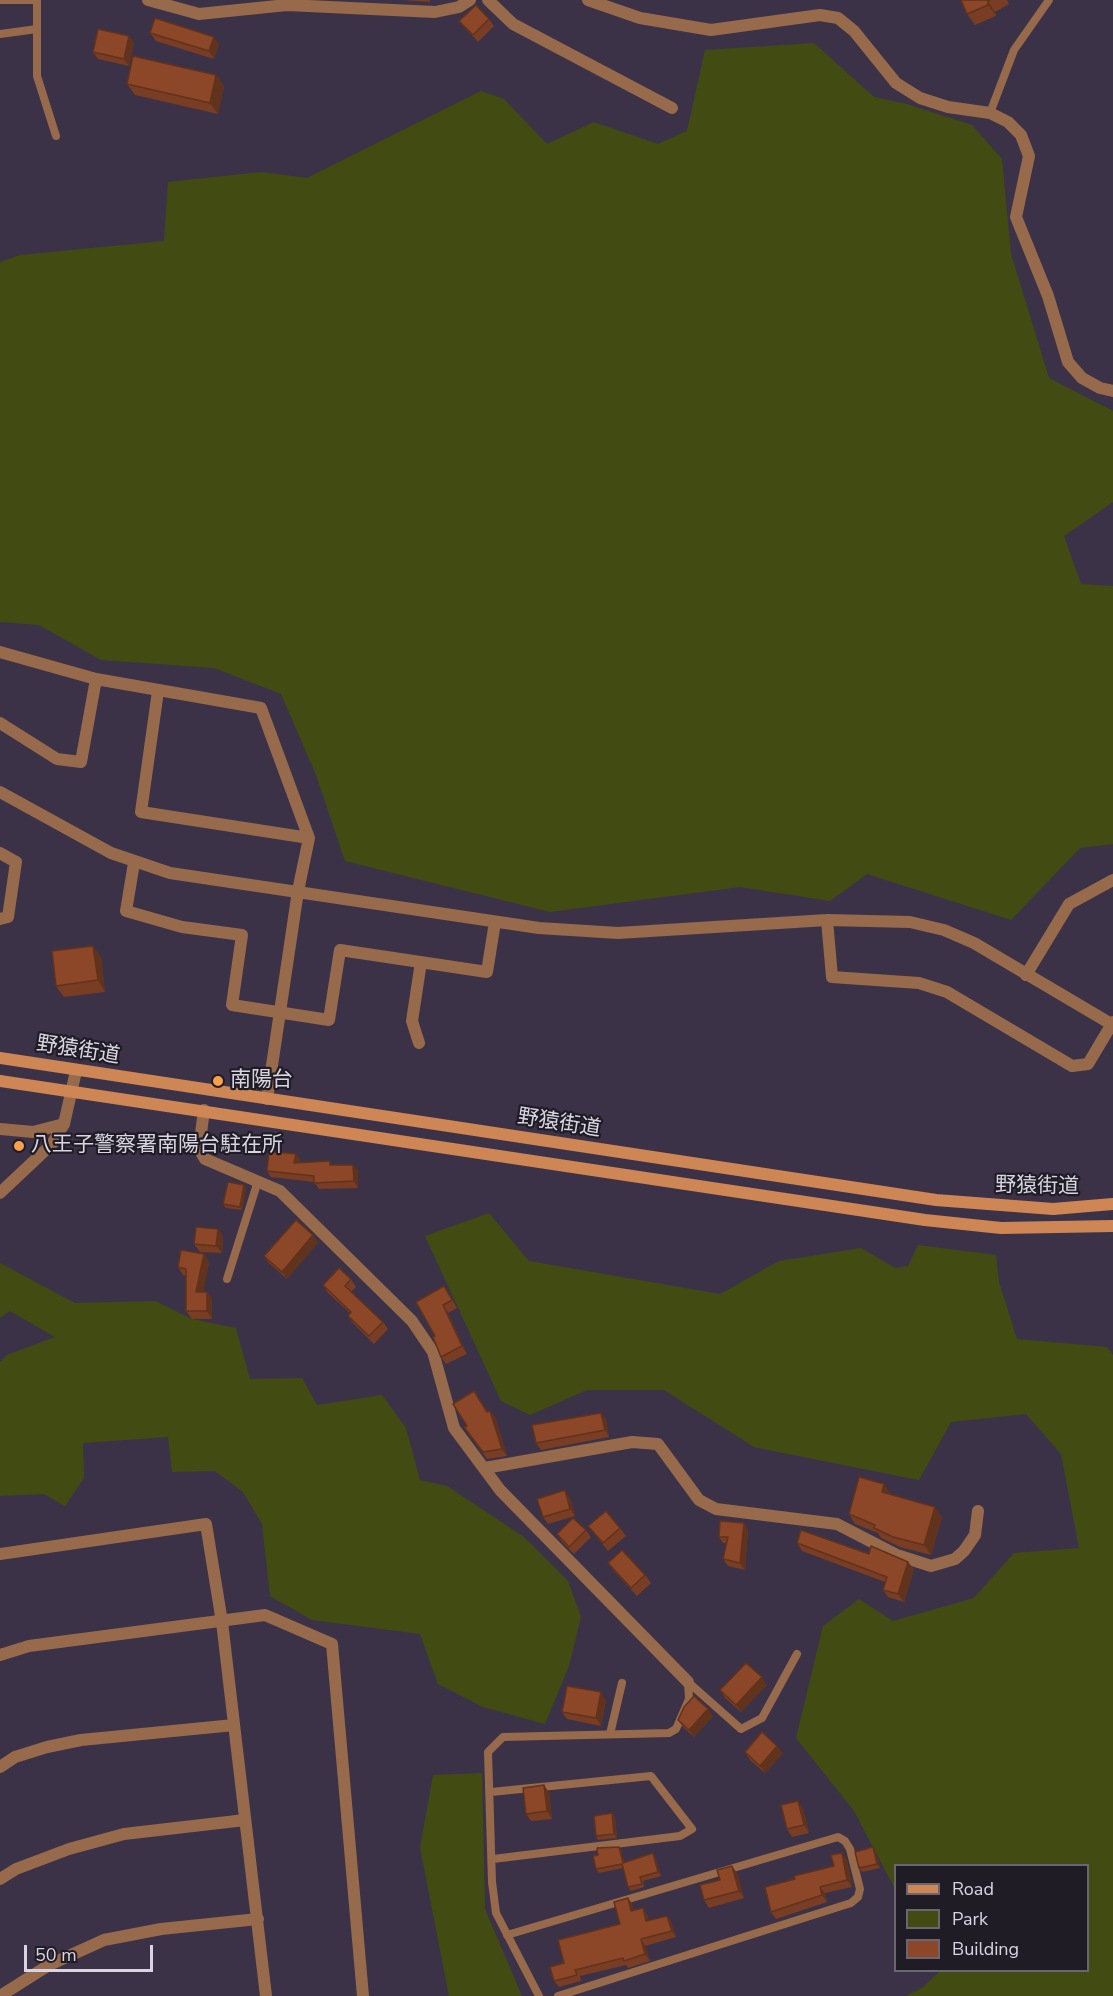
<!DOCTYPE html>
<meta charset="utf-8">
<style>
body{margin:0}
#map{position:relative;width:1113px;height:1996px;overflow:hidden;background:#3b3247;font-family:"Nunito Sans",sans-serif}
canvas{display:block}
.legend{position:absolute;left:894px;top:1864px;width:195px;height:108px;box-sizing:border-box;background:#201c26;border:2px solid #6a6671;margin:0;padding:8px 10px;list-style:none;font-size:18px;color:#d9d4e1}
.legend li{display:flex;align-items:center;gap:12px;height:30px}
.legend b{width:30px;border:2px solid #6a6671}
.scale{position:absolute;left:24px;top:1945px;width:129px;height:27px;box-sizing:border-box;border:3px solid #d9d4e1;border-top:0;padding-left:8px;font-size:18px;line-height:21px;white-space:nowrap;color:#d9d4e1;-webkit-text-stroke:4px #201c26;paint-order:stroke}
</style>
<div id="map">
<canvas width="1113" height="1996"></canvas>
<ul class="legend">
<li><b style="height:8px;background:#ce8654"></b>Road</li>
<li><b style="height:16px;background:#424c12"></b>Park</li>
<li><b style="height:16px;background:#8b4728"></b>Building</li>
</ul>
<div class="scale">50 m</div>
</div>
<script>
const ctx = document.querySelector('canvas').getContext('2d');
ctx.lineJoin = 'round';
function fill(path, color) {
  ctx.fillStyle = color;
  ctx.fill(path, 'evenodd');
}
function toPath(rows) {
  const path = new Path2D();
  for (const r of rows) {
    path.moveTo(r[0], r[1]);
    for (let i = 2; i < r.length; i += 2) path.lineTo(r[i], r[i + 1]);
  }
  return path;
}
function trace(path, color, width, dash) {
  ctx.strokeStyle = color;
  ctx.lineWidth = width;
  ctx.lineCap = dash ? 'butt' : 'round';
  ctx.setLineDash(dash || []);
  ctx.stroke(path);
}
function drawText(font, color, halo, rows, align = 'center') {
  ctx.font = font + ' "Nunito Sans","Noto Sans JP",sans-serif';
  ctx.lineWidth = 4.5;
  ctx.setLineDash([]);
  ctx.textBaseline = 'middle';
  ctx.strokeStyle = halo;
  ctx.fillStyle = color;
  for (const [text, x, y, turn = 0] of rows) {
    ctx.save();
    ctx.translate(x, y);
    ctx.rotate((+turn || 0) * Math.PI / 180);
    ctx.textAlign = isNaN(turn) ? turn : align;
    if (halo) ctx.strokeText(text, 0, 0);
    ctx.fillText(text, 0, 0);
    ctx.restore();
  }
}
const green = toPath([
 [814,43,874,97,907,104,972,125,1002,159,1011,254,1049,378,1113,411,1113,502,1064,536,1081,584,1113,586,1113,844,1080,848,1011,920,867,874,830,901,740,887,550,912,345,861,316,775,281,694,214,668,101,660,39,625,0,622,0,262,20,255,164,241,168,182,261,172,307,178,481,91,504,99,547,144,594,122,658,144,687,131,705,50],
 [489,1213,529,1261,720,1294,779,1261,861,1248,895,1268,908,1266,918,1245,996,1255,999,1282,1017,1339,1107,1347,1113,1355,1113,1996,906,1996,922,1988,940,1971,1088,1970,1088,1866,896,1866,895,1889,854,1811,796,1738,823,1626,859,1599,893,1621,974,1598,1014,1553,1079,1548,1061,1454,1026,1414,951,1422,919,1480,754,1447,664,1390,587,1390,530,1415,501,1401,425,1236],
 [0,1263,75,1303,155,1301,192,1319,236,1328,250,1379,302,1378,317,1405,382,1395,406,1428,420,1480,447,1486,524,1537,568,1581,581,1617,569,1666,545,1724,483,1707,438,1684,420,1634,312,1620,270,1596,262,1524,243,1492,215,1471,172,1472,168,1437,83,1443,84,1478,65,1506,44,1494,0,1496,0,1362,7,1355,55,1337,10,1311,0,1318],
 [482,1773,485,1909,522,1996,449,1996,420,1848,433,1775]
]);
const service = toPath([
 [0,0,37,0,37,76,56,136],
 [0,34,37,29],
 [990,113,1014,50,1049,0],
 [227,1279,258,1181],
 [688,1682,741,1729,762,1718,797,1654],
 [610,1734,622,1683],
 [491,1792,651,1776,692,1829,680,1836,493,1859],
 [507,1935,838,1837,845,1841,850,1849,860,1889,858,1897,851,1903,558,1996],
 [539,1996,496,1913,492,1882,488,1752,503,1737,669,1733,676,1729,689,1699,688,1682]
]);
const minor = toPath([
 [148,0,199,14,287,5,435,12,459,7,470,0],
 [488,0,513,24,672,108],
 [588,0,640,18,711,30,820,15,838,18,854,31,896,83,920,98,948,107,990,113,1008,122,1021,135,1029,156,1016,217,1048,296,1068,362,1082,378,1100,388,1113,391],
 [0,652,96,679,261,708,309,838,298,891,267,1099],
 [158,691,141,812,309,838],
 [0,723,57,759,81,762,96,679],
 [0,792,111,853,170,873,539,928,618,933,827,920,910,922,944,930,974,943,1113,1025],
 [0,853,16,862,8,917,0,919],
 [134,863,126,911,182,927,242,935,232,1005,329,1020,340,950,487,972,495,922],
 [827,920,832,977,919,983,947,992,1072,1066,1088,1064,1113,1022],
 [1026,975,1069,904,1113,880],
 [419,1043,412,1021,421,962],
 [204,1110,199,1149,205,1159,280,1191,412,1321,433,1352,454,1428,500,1490,688,1682],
 [0,1129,33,1132,64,1124],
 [485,1468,632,1442,658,1444,699,1500,716,1509,837,1524,897,1555,931,1566,955,1559,964,1551,975,1535,978,1511],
 [0,1554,206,1524,222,1622,266,1996],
 [0,1655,29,1646,265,1615,332,1644,363,1996],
 [0,1767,15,1757,47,1747,81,1740,234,1725],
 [0,1879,16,1869,69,1849,124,1834,245,1820],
 [0,1996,49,1965,104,1940,161,1929,258,1919]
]);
const tertiary = toPath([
 [0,1193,52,1144,64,1124,76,1071]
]);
const secondary = toPath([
 [0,1058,936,1200,1053,1209,1113,1204],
 [0,1081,925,1220,1001,1228,1113,1226]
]);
const wall = toPath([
 [402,0,430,0,430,2],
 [961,0,1007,0,1009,4,995,12,996,16,975,25,967,14],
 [489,19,494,26,478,42,465,28,459,21],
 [150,33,219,44,214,59,156,41],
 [129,36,134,43,129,66,98,59,93,52],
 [216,75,224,86,218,114,135,95,127,84],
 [101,957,105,992,64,997,56,986],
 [296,1154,300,1160,300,1163,353,1165,358,1171,358,1188,319,1189,314,1182,271,1177,267,1171],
 [244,1185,246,1188,242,1210,226,1208,223,1204],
 [218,1229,223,1236,222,1253,200,1252,194,1244],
 [318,1242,287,1279,269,1263,264,1256],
 [204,1254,209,1262,203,1292,207,1292,212,1299,212,1319,192,1319,186,1311,186,1276,183,1275,178,1267],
 [351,1279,356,1287,351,1292,383,1322,388,1329,374,1344,353,1323,348,1316,350,1313,328,1293,323,1285],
 [444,1286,457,1308,448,1313,467,1354,446,1364,441,1357,435,1336],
 [474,1391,487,1412,495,1417,507,1456,487,1459,464,1427,467,1426],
 [601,1413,606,1420,609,1437,541,1450,536,1443],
 [891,1494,942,1517,931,1555,900,1547,881,1538,878,1533,855,1524,849,1514],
 [570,1498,575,1516,548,1524,543,1517],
 [588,1526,620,1528,626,1536,608,1551],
 [748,1529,745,1570,728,1566,723,1559,727,1543,723,1543,719,1537],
 [586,1530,591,1537,574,1554,562,1542,557,1534],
 [797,1543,914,1569,904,1602,888,1597,883,1590,885,1582,802,1551],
 [608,1563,645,1575,651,1583,637,1596,613,1570],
 [767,1685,741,1712,725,1698,720,1690],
 [606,1700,601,1726,567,1719,562,1712],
 [713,1716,694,1737,683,1727,678,1720],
 [745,1752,783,1753,765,1773,750,1760],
 [544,1785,549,1793,552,1819,531,1821,526,1814],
 [798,1801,803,1809,809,1833,792,1837,787,1829],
 [612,1813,615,1817,617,1838,598,1840,596,1836],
 [619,1847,621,1850,624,1862,653,1853,655,1857,661,1876,643,1881,644,1887,631,1891,628,1887,623,1868,599,1873,596,1869,598,1855],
 [875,1851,880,1868,862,1872,859,1868],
 [847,1860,852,1887,825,1893,827,1902,776,1919,771,1912,795,1879,834,1866],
 [737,1873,744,1898,709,1908,704,1900,720,1880],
 [628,1898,632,1904,633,1911,643,1908,647,1915,649,1921,667,1916,671,1922,676,1937,645,1946,650,1961,628,1968,626,1965,580,1976,581,1981,559,1987,554,1981,564,1963,620,1924]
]);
const shadedWall = toPath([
 [988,1,995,12,996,16,988,5],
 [129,36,134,43,129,66,124,59],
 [214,37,219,44,214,59,209,51],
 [216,75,224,86,218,114,210,103],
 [93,946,101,957,105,992,98,980],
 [296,1154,300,1160,299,1170,294,1163],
 [353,1165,358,1171,358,1188,354,1181],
 [244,1185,246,1188,242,1210,240,1207],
 [218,1229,223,1236,222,1253,216,1246],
 [313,1235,318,1242,287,1279,282,1272],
 [204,1254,209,1262,202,1299,196,1292],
 [207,1292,212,1299,212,1319,207,1311],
 [443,1305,448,1313,467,1354,462,1346],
 [490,1411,495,1417,507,1456,502,1449],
 [601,1413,606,1420,609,1437,605,1430],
 [884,1484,891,1494,882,1492],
 [565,1490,570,1498,575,1516,570,1509],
 [935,1507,942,1517,931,1555,924,1545],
 [744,1523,748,1529,745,1570,740,1563],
 [908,1562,914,1569,904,1602,898,1594],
 [762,1677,767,1685,741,1712,736,1705],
 [601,1692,606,1700,601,1726,596,1718],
 [708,1709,713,1716,694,1737,689,1730],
 [777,1746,783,1753,765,1773,760,1766],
 [544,1785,549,1793,552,1819,547,1811],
 [798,1801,803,1809,809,1833,804,1825],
 [612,1813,615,1817,617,1838,614,1834],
 [619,1847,621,1850,625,1866,623,1863],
 [873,1847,875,1851,880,1868,877,1864],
 [653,1853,655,1857,661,1876,658,1872],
 [842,1853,847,1860,852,1887,847,1880],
 [732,1866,737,1873,744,1898,739,1891],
 [820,1887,825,1893,827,1902,822,1895],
 [628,1898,632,1904,635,1918,631,1911],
 [643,1908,647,1915,650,1928,646,1921],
 [667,1916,671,1922,676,1937,672,1931],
 [641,1939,645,1946,650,1961,645,1954]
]);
const building = toPath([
 [961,0,990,0,988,1,988,5,967,14,961,0],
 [476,5,489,19,473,35,459,21,476,5],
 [155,18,214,37,209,51,150,33,155,18],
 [98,29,129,36,124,59,93,52,98,29],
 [133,56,216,75,210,103,127,84,133,56],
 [93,946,98,980,56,986,52,951,93,946],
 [269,1151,296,1154,294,1163,330,1161,330,1165,353,1165,354,1181,314,1183,314,1176,267,1171,269,1151],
 [228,1182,244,1185,240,1207,223,1204,228,1182],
 [296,1220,313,1235,282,1272,264,1256,296,1220],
 [196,1227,218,1229,216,1246,194,1244,196,1227],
 [181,1250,204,1254,196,1292,207,1292,207,1311,186,1311,186,1269,178,1267,181,1250],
 [339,1268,351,1279,345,1286,383,1322,369,1336,348,1316,351,1312,323,1285,339,1268],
 [444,1286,452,1300,443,1305,462,1346,441,1357,433,1337,435,1336,416,1302,444,1286],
 [474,1391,487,1412,490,1411,502,1449,483,1452,464,1427,467,1426,453,1404,474,1391],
 [601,1413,605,1430,536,1443,532,1425,601,1413],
 [859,1477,884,1484,882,1492,935,1507,924,1545,893,1537,874,1528,875,1525,849,1514,859,1477],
 [565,1490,570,1509,543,1517,537,1499,565,1490],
 [606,1511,620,1528,603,1543,588,1526,606,1511],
 [573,1518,586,1530,569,1547,557,1534,573,1518],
 [720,1521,744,1523,740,1563,723,1559,728,1537,719,1537,720,1521],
 [801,1530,869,1554,871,1546,908,1562,898,1594,883,1590,887,1577,797,1543,801,1530],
 [622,1550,645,1575,631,1588,608,1563,622,1550],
 [746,1663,762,1677,736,1705,720,1690,746,1663],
 [567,1686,601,1692,596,1718,562,1712,567,1686],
 [694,1696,708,1709,689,1730,678,1720,684,1707,694,1696],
 [762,1732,777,1746,760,1766,745,1752,762,1732],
 [544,1785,547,1811,526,1814,523,1788,544,1785],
 [798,1801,804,1825,787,1829,781,1805,798,1801],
 [612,1813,614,1834,596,1836,594,1816,612,1813],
 [619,1847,623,1863,653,1853,658,1872,640,1877,642,1884,628,1887,622,1864,596,1869,593,1856,598,1855,597,1848,619,1847],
 [873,1847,877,1864,859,1868,855,1852,873,1847],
 [842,1853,847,1880,820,1887,822,1895,771,1912,765,1887,795,1879,794,1876,834,1866,831,1855,842,1853],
 [732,1866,739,1891,704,1900,700,1885,720,1880,717,1870,732,1866],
 [628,1898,631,1911,643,1908,646,1921,667,1916,672,1931,641,1939,645,1954,624,1961,623,1958,575,1970,577,1975,554,1981,550,1967,564,1963,558,1940,620,1924,614,1902,628,1898]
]);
const markers = [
 [218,1081,6,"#f8a04b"],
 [19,1146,6,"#f8a04b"]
];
const streetNames = [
 ["野猿街道",78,1051,9],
 ["野猿街道",559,1124,9],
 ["野猿街道",1037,1187,1]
];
const poiNames = [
 ["南陽台",230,1081],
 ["八王子警察署南陽台駐在所",31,1146]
];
fill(green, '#424c12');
trace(service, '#986a4c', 8);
trace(minor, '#986a4c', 12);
trace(tertiary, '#986a4c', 12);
trace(secondary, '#ce8654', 12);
fill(wall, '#783d22');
fill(shadedWall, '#61321c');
fill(building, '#8b4728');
trace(building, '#61321c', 1.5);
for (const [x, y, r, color] of markers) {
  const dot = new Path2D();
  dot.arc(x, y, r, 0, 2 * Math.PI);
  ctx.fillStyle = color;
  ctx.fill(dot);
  trace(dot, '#201c26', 2);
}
drawText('21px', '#d9d4e1', '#201c26', streetNames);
drawText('21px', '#d9d4e1', '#201c26', poiNames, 'left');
</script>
